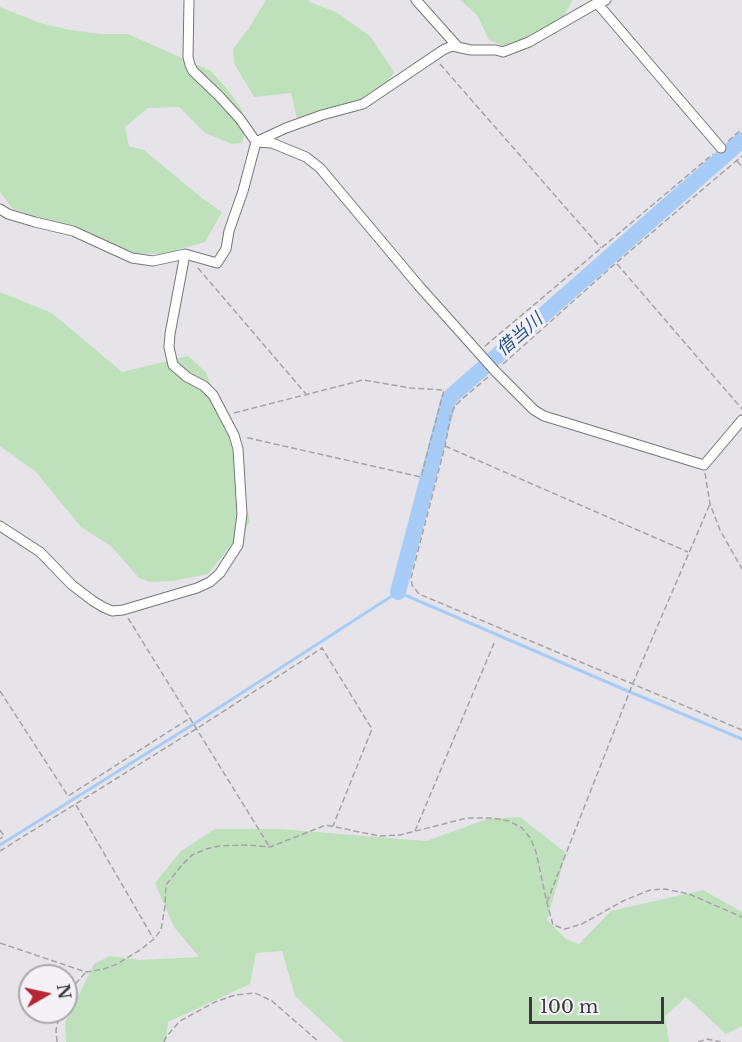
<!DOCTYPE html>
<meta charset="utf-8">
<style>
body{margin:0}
#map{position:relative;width:742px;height:1042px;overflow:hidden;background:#e6e4e9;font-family:"Libre Baskerville",serif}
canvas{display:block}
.north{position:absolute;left:18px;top:964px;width:60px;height:60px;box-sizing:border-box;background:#f4f2f7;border:2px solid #aaa8ac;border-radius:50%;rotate:81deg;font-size:16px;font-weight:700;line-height:24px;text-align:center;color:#3a393b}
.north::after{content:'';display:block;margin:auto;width:21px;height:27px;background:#b72636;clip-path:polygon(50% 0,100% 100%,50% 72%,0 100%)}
.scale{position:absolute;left:529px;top:997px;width:135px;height:27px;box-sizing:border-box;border:3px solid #3a393b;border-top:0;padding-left:8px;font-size:18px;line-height:21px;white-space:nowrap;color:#3a393b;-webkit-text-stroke:4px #f4f2f7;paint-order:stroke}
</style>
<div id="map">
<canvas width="742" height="1042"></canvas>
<div class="north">N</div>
<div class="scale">100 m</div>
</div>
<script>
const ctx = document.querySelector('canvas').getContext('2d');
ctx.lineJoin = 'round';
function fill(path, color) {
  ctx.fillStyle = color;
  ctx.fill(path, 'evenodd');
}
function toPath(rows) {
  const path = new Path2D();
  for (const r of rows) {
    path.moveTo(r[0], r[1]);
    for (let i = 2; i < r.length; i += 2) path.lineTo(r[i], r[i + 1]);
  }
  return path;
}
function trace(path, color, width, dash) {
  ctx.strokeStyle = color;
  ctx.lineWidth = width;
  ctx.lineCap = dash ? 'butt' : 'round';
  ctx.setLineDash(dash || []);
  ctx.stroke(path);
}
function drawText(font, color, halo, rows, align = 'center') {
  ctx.font = font + ' "Libre Baskerville","Noto Sans JP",serif';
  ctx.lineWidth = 6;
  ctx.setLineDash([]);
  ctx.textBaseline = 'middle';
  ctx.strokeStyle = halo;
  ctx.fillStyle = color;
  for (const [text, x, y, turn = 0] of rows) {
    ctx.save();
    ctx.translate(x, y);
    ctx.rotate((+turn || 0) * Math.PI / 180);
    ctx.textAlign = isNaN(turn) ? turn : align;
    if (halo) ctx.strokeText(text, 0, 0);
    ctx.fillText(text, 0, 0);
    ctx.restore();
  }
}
const green = toPath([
 [266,0,308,0,309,2,336,12,370,36,394,72,376,99,309,126,297,118,291,93,254,97,234,63,233,49,249,28],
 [460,0,573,0,557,27,506,47,489,40,477,15],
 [0,7,40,23,70,30,101,34,128,34,211,71,228,90,242,110,245,131,242,143,232,144,205,133,179,107,148,108,125,127,129,146,144,150,202,198,222,212,205,242,162,254,118,253,85,240,44,225,25,213,13,209,0,192],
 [0,292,52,313,122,372,188,356,206,372,229,437,250,522,208,574,173,581,150,582,139,578,111,546,81,527,36,472,0,446],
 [520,817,566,853,547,920,566,939,579,944,611,911,703,890,742,912,742,1026,726,1034,686,997,665,1016,669,1042,344,1042,295,996,282,951,256,953,250,984,168,1022,166,1042,66,1042,65,1023,94,964,110,956,139,960,199,957,174,927,155,883,181,851,215,829,279,829,426,841,487,819]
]);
const stream = toPath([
 [0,845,189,727,398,592,623,689,742,739]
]);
const river = toPath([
 [398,592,449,398,742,140]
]);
const path = toPath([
 [440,64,601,248],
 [728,141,742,129],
 [737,161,742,167],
 [617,264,742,409],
 [198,268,306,394],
 [485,346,713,154],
 [503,364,616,263,742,156],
 [488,377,462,399,455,406,451,414,445,446,411,578,412,585,419,594,742,730],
 [234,413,363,380,411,388,444,390,421,477,244,437],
 [445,446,688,552],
 [705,473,710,504,720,530,742,569],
 [128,618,269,846],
 [0,691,68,796,190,718],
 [76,805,153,938],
 [0,830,4,836,0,839],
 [415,831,495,641],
 [0,851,196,729,322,648,372,729,333,826],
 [547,902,633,683,710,504],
 [0,943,86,972,104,969,117,964,140,950,154,939,161,930,165,906,166,885,182,865,192,855,206,849,219,846,246,845,270,847,326,825,379,836,400,835,467,818,491,818,509,821,522,828,531,839,536,852,547,903,553,925,565,929,582,924,623,901,650,890,665,889,689,894,742,917],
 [66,999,69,991,85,973],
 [57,1042,56,1030,60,1012],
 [164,1042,166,1037,180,1021,215,1002,235,995,255,993,272,1001,319,1042],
 [698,1042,707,1039,721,1042]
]);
const minor = toPath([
 [416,0,458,47],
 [597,3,721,148],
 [258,141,286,128,322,115,363,104,443,50,452,46,471,50,496,50,503,52,529,42,597,3,606,0],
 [256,142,272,143,306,157,320,168,419,286,495,371,534,410,544,416,704,465,742,420],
 [0,209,8,214,35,222,73,231,132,258,153,261,185,254,217,263,226,249,229,231,243,191,256,142,240,119,219,96,193,71,190,65,188,57,189,0],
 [0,526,40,552,72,585,93,601,103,607,112,611,123,610,197,588,210,582,220,573,238,545,242,514,238,449,234,435,213,395,204,386,187,377,173,365,169,347,170,334,185,254]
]);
const waterNames = [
 ["借当川",520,335,-41]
];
fill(green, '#bee1bc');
trace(stream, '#a8ccf8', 3);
trace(river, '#a8ccf8', 16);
trace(minor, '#78767a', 11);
trace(path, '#a5a3a7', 1.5, [6, 3]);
trace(minor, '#fff', 9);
drawText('italic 18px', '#2a588f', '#f4f2f7', waterNames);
</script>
